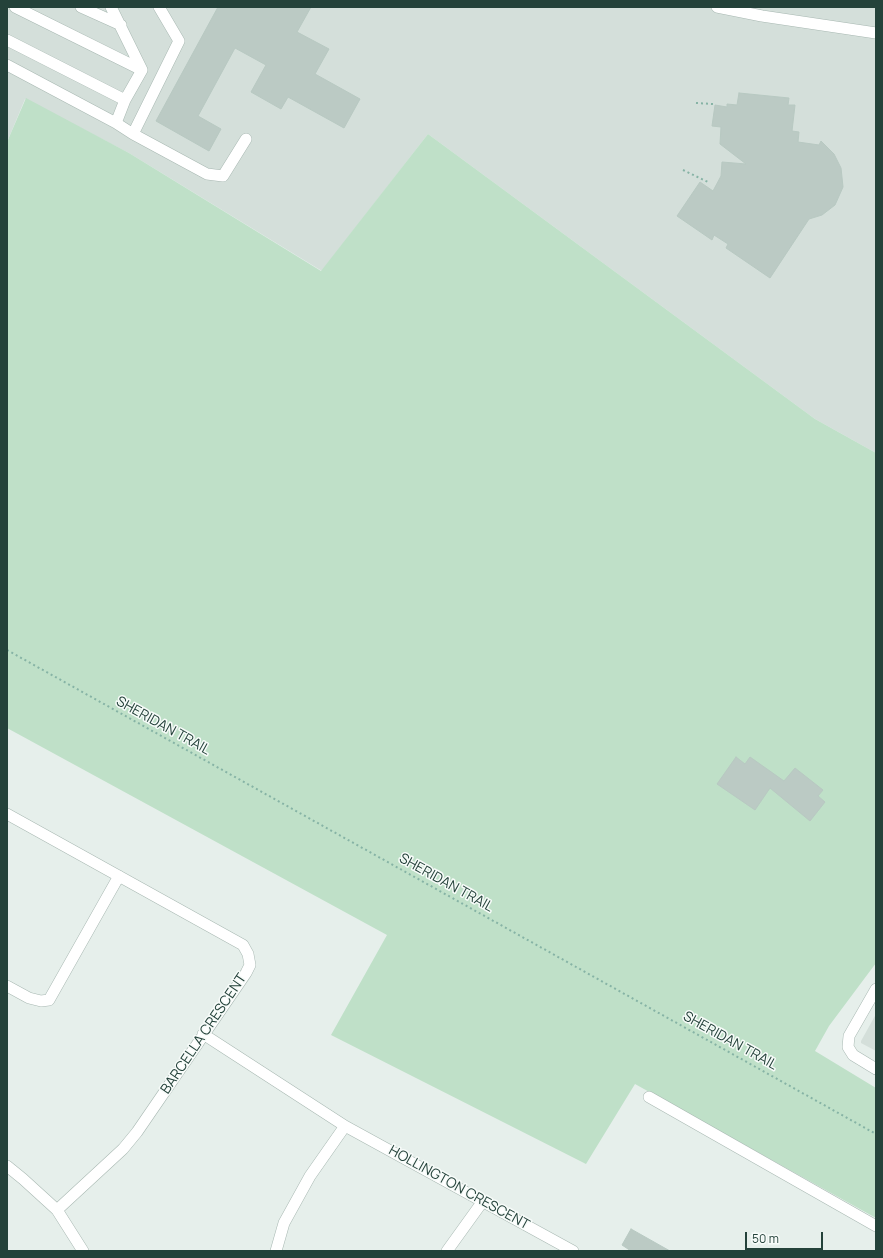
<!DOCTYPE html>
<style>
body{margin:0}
#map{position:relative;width:883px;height:1258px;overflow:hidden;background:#e6efeb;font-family:Manrope,sans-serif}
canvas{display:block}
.frame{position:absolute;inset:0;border:8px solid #24423a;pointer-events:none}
.scale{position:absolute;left:745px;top:1232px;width:78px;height:18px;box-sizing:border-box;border:2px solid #24423a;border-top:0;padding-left:5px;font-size:12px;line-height:14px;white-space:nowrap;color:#24423a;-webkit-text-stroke:3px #f7fbf9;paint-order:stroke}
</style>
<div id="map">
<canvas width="883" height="1258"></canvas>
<div class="frame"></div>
<div class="scale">50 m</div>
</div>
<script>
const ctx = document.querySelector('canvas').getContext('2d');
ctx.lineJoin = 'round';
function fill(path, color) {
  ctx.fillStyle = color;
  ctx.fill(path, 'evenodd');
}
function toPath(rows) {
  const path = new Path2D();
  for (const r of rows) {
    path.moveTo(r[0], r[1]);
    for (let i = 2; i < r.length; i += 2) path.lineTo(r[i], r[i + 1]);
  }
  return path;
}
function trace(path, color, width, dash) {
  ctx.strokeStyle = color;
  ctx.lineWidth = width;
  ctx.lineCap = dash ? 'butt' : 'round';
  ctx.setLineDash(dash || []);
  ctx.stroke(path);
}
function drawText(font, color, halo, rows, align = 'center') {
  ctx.font = font + ' Manrope,sans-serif';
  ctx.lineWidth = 3;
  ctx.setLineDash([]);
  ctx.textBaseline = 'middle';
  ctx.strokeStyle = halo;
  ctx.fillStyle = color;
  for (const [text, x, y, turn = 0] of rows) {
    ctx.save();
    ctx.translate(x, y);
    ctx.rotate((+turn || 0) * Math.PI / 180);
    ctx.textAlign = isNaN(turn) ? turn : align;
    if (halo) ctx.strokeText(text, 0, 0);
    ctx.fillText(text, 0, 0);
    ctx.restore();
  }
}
const built = toPath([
 [7,7,876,7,876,453,815,419,428,134,322,271,129,153,25,99,7,142],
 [876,1014,876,1051,861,1043,861,1041]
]);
const green = toPath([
 [26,98,129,153,321,271,428,134,815,419,876,453,876,963,829,1026,815,1051,876,1088,876,1218,635,1084,586,1164,331,1035,387,935,7,728,7,142]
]);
const building = toPath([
 [218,7,311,7,297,32,329,49,315,74,360,99,344,128,288,97,281,109,251,92,266,65,235,48,198,116,221,129,209,151,156,121,218,7],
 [739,93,789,98,788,105,795,105,792,131,799,132,798,142,819,145,821,141,834,154,841,168,843,187,835,205,822,215,809,219,770,278,726,248,728,244,714,235,712,240,677,216,700,182,713,191,721,176,722,162,746,164,720,144,721,127,712,126,715,105,727,107,727,104,737,105,739,93],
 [736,757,745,764,750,757,784,781,795,768,823,790,818,796,825,802,810,821,770,788,755,810,717,784,736,757],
 [631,1229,670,1251,631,1251,622,1245,631,1229]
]);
const path = toPath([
 [696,103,713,104],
 [683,170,710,183],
 [7,650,876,1134]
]);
const minor = toPath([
 [15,7,142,70],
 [81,7,121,25],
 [111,7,142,70,125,100],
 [159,7,179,41,133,134,207,174,223,176,246,139],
 [717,7,762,16,876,33],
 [7,40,125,100,116,123],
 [7,65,116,123,133,134],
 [7,814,243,945,248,954,250,965,246,973,137,1132,123,1149,57,1210],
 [7,986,29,998,41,1001,49,1000,119,876],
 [876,989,849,1036,848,1047,853,1055,876,1069],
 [203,1034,345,1126,573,1251],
 [649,1097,876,1226],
 [7,1166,23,1179,57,1210,83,1251],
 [276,1251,284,1223,310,1176,345,1126],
 [447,1251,483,1201]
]);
const streetNames = [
 ["SHERIDAN TRAIL",163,726,29],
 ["SHERIDAN TRAIL",446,883,29],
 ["BARCELLA CRESCENT",204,1034,-56],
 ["SHERIDAN TRAIL",730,1041,29],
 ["HOLLINGTON CRESCENT",459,1188,29]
];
fill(built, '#d4dfda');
fill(green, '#bfe0c8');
fill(building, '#bbcac4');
trace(building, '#b8c9c2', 1);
trace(minor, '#a8b8b2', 12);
trace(path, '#86b3a5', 2, [2, 3]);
trace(minor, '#fff', 11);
drawText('14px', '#24423a', '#f7fbf9', streetNames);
</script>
